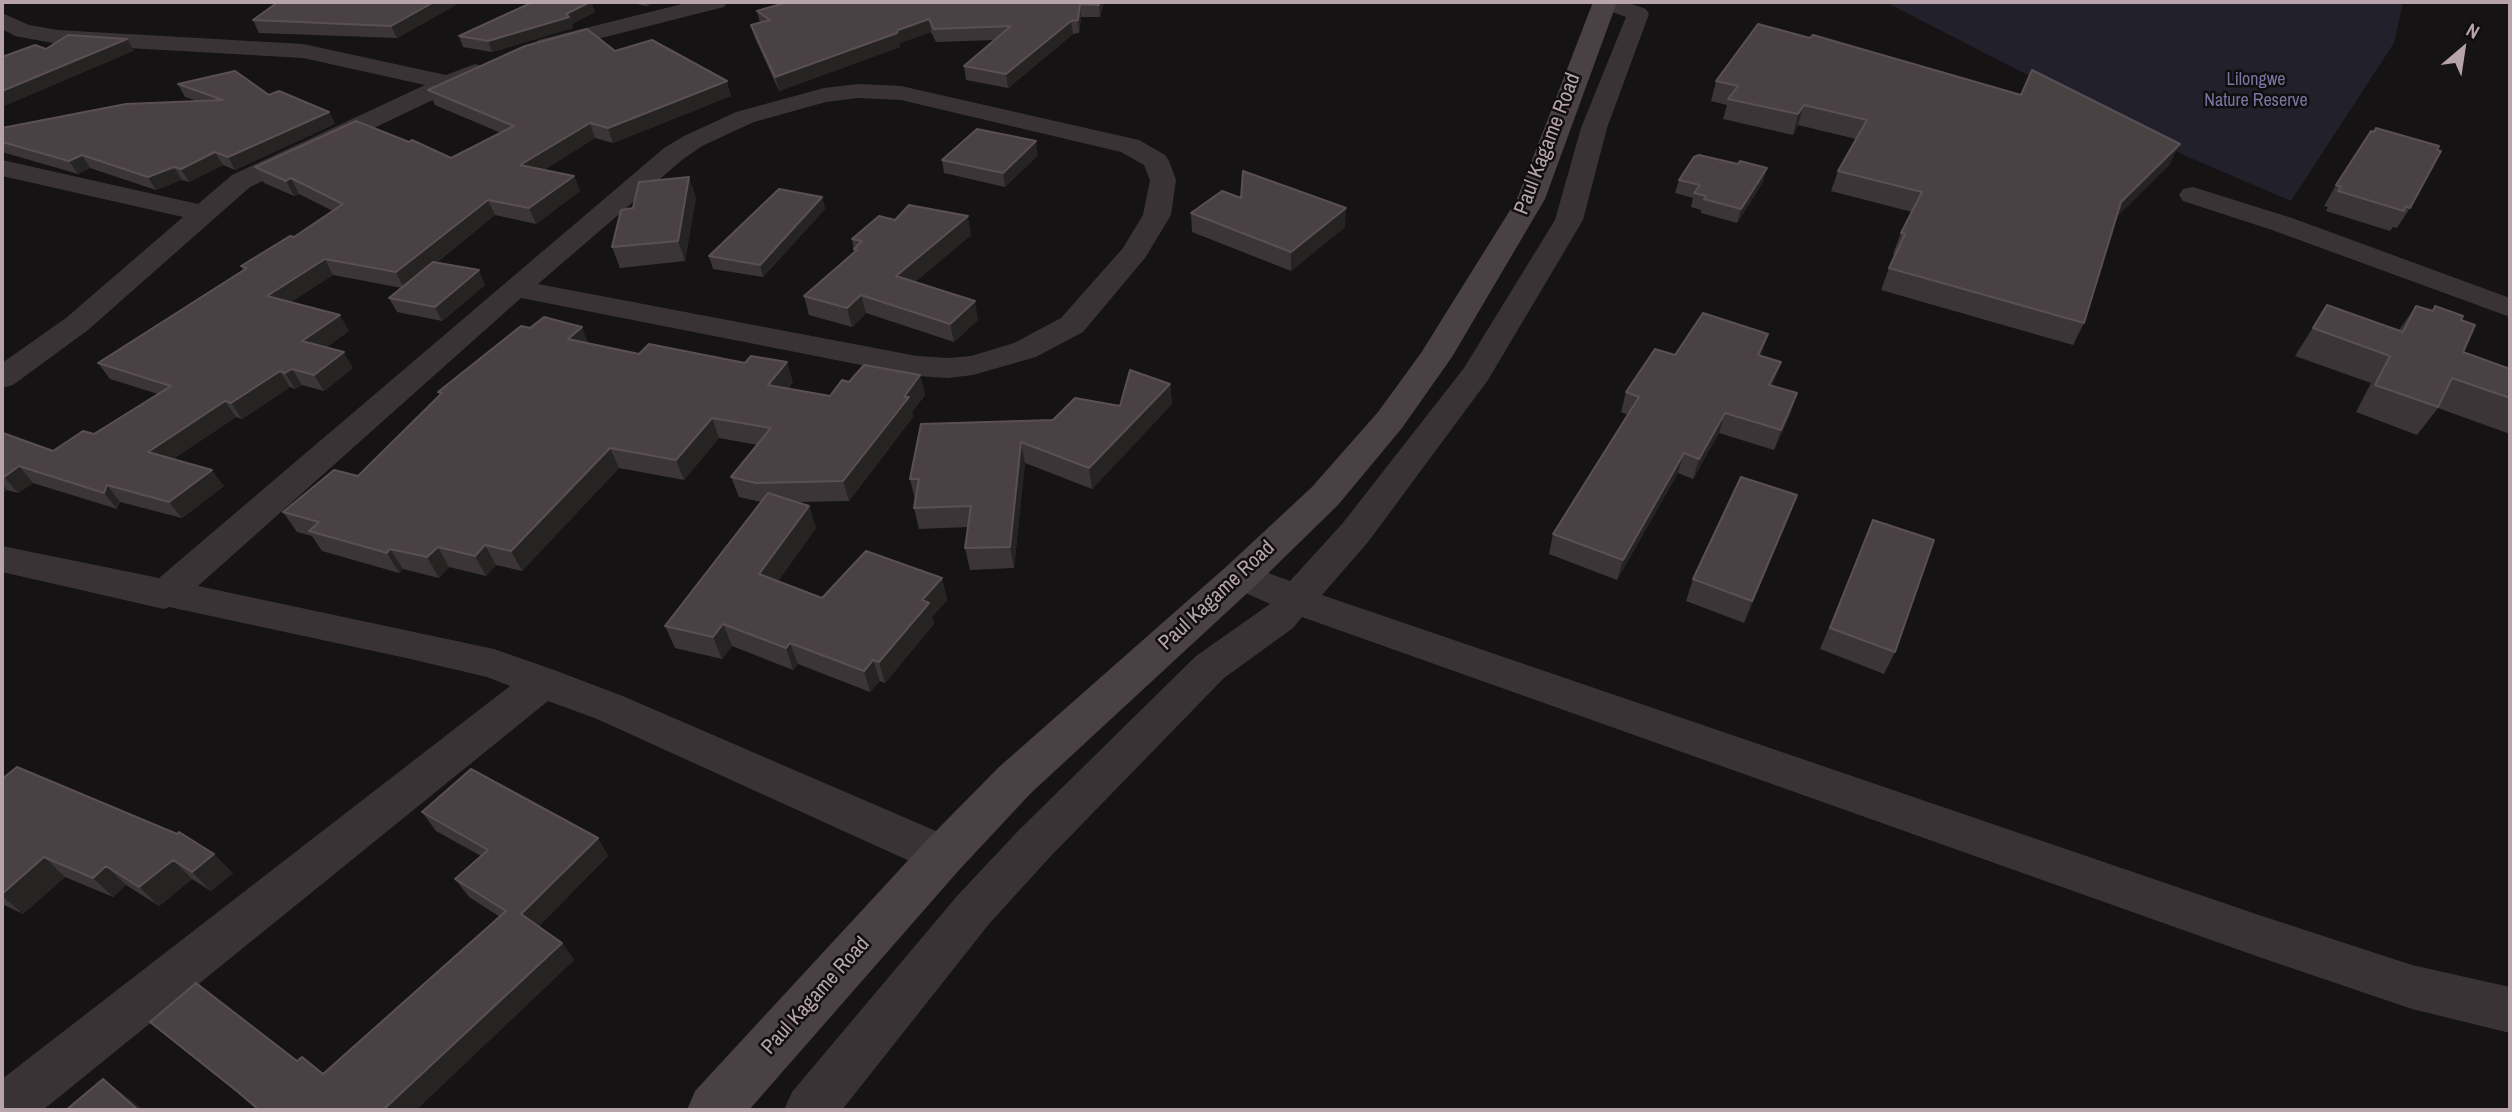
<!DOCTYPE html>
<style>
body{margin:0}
#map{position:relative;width:2512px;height:1112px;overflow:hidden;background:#151313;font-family:"Archivo Narrow",sans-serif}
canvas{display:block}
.frame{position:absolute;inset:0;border:4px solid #b7a3aa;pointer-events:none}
.north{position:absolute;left:2428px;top:14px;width:70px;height:70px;-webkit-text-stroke:5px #100e0e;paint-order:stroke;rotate:29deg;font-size:19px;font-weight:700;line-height:28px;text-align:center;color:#b7a3aa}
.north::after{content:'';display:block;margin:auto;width:24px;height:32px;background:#b7a3aa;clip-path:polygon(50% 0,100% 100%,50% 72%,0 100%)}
</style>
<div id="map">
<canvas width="2512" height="1112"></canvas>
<div class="frame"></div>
<div class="north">N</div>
</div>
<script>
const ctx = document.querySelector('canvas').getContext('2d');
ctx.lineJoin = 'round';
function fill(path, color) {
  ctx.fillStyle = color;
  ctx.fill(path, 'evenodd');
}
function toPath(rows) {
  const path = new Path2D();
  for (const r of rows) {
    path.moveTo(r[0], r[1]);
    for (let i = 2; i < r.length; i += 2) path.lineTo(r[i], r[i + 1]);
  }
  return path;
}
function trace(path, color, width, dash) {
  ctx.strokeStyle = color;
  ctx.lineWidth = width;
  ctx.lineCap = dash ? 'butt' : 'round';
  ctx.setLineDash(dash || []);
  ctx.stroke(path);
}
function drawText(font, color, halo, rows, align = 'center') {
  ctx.font = font + ' "Archivo Narrow",sans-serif';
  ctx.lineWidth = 5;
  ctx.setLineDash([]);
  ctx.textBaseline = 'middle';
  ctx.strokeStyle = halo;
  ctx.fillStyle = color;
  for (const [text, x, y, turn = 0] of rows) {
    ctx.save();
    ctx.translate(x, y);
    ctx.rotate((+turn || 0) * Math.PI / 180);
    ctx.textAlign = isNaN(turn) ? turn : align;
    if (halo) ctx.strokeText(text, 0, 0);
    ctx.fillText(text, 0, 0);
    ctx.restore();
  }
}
const green = toPath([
 [1885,2,2403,2,2394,43,2291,201,2186,156]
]);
const street = toPath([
 [690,2,727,2,724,7,546,52,538,50,534,45,538,40,690,2],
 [1596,2,1626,2,1646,9,1649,14,1607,128,1583,220,1488,380,1368,542,1322,595,2259,915,2412,965,2510,987,2510,1033,2412,1009,2259,957,1302,617,1293,628,1224,678,1050,857,989,924,842,1110,784,1110,792,1092,957,896,1018,831,1196,656,1270,604,1228,585,1222,576,1228,567,1241,563,1290,581,1342,524,1464,368,1555,220,1581,128,1626,17,1599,7,1596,2],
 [2,13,29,25,58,30,303,44,446,75,475,64,483,66,487,71,483,76,250,187,88,330,13,385,2,388,2,363,66,318,183,217,2,176,2,160,198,204,232,175,425,85,303,58,58,44,15,36,2,29,2,13],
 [858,84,901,86,1139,140,1165,155,1169,161,1176,180,1171,215,1145,258,1083,332,1036,357,973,375,948,378,917,376,521,298,198,586,494,649,557,671,625,697,959,841,965,855,959,869,943,874,927,869,597,719,548,701,43,1110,2,1110,2,1079,510,686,487,677,406,658,169,607,164,609,2,572,2,546,159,578,664,148,684,136,736,112,824,88,858,84],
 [858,98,901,100,1121,152,1144,165,1150,180,1143,215,1123,248,1061,318,1014,343,971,356,948,358,917,356,538,284,682,160,702,146,754,122,826,102,858,98],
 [2193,187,2292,218,2510,298,2510,317,2272,230,2183,201,2179,195,2183,189,2193,187]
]);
const secondary = toPath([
 [1593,2,1617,2,1545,199,1452,357,1402,428,1338,505,1255,586,1031,793,960,869,749,1110,687,1110,695,1091,926,841,999,767,1227,566,1312,487,1378,412,1421,353,1517,199,1593,2]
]);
const wall = toPath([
 [461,2,397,38,259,33,253,20],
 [533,2,591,2,595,12,572,24,573,28,492,52,463,47,459,36],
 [625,2,655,2,647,6],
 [1104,2,1100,17,1081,17,1079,33,1073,34,1008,88,966,80,964,66,995,40,936,42,931,32,900,43,900,47,779,91,755,38,751,25,760,23,757,11],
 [615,51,731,96,613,143,595,138,544,170,574,176,580,191,536,224,495,215,436,263,485,285,442,321,397,312,389,298,402,288,333,275,291,302,349,331,326,347,353,368,324,391,302,385,295,389,290,387,242,419,236,417,173,459,224,486,182,518,120,502,117,509,33,483,18,493,7,490,2,493,2,434,53,451,94,434,158,394,110,379,98,363,243,270,241,266,294,237,333,211,299,194,294,196,264,183,255,167,409,142,451,158,501,133,435,105,428,90],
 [1716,81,2170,164,2116,217,2084,323,2073,345,1881,290,1889,268,1895,255,1893,254,1901,233,1912,212,1831,191,1838,171,1856,139,1798,125,1793,135,1723,119,1727,105,1711,101],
 [178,84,269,95,329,112,335,124,235,170,223,165,189,182,182,180,156,190,90,168,78,174,2,152,2,128,197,101,185,97],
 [1038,155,1005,187,944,173,942,160],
 [1679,180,1763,182,1737,223,1701,213,1701,210,1691,207,1693,198,1675,193],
 [2336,185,2410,208,2397,228,2393,227,2390,231,2326,211,2328,207,2324,206],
 [696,197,685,261,620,268,612,247,633,208],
 [822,197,825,209,763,277,713,269,709,256],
 [1191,213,1345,227,1291,271,1192,232],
 [895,220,971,235,915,282,978,320,954,342,866,313,852,327,809,315,804,296,854,252,852,239],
 [2327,305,2399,330,2416,306,2432,311,2435,306,2461,320,2463,352,2510,369,2510,434,2438,408,2417,435,2356,412,2371,383,2295,356],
 [589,343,639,354,793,382,788,389,830,396,849,382,920,375,925,395,912,412,913,417,849,501,797,502,809,506,816,528,778,581,822,598,942,578,947,600,932,617,934,624,885,683,880,681,870,692,798,664,793,670,732,646,722,659,675,648,665,626,761,502,739,497,731,477,758,445,719,438,684,480,619,468,522,571,496,565,486,576,449,567,439,578,403,569,399,573,322,551,312,536,297,532,283,512,358,476,440,395,438,392],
 [1675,355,1761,356,1781,362,1772,386,1791,413,1774,450,1719,433,1693,479,1678,473,1617,580,1549,554,1553,534,1628,415,1621,412,1626,392],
 [1170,384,1172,404,1092,489,1025,463,1014,568,970,570,965,548,968,527,919,529,914,508,915,500,910,479,1053,420,1120,406],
 [1789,517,1744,623,1686,601,1693,579],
 [1873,520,1895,652,1884,674,1820,649],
 [2,779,233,873,211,891,192,879,159,906,126,885,113,897,65,877,23,914,2,904],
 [422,812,598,838,608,856,539,926,562,943,574,960,416,1110,259,1110,150,1022,297,1061,323,1074,500,917,469,897,455,879,481,856,436,831]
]);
const shadedWall = toPath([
 [434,2,461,2,397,38,391,26],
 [590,2,591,2,595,12,572,24,573,28,492,52,488,41,566,14],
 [645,2,655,2,647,6],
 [1100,2,1104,2,1100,17,1099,5],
 [1080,4,1081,17,1079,33,1078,20],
 [929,19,931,32,900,43,900,47,779,91,775,77],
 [1071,21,1073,34,1008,88,1006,74],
 [127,39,134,51,2,107,2,91],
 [727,81,731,96,613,143,608,128],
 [1804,105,1798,125,1793,135,1798,114],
 [329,112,335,124,235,170,228,157],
 [590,123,595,138,526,181,520,165],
 [1036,141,1038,155,1005,187,1003,173],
 [2180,144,2170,164,2111,223,2121,202],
 [215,152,223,165,189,182,181,169],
 [82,155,90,168,78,174,69,161],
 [174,167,182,180,156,190,148,177],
 [1767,168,1763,182,1737,223,1741,209],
 [574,176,580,191,536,224,529,208],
 [689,177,696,197,685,261,678,241],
 [291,178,299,194,294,196,286,181],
 [822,197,825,209,763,277,760,265],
 [488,200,495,215,404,288,396,272],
 [1346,208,1345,227,1291,271,1291,252],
 [968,216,971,235,900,295,896,276],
 [325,259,333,275,276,312,267,296],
 [479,270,485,285,442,321,435,307],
 [861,295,866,313,852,327,847,308],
 [975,301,978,320,954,342,950,324],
 [340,315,349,331,312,358,302,341],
 [582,327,590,347,568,339],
 [1768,334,1762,354,1752,375,1758,355],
 [344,352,353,368,324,391,314,375],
 [787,362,793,382,775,405,768,385],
 [1781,362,1774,382,1762,404,1769,385],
 [292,369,302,385,295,389,285,373],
 [280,371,290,387,242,419,231,403],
 [920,375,925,395,912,412,913,417,849,501,843,481],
 [1170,384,1172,404,1092,489,1089,468],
 [1797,393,1791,413,1774,450,1781,430],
 [225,401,236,417,160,468,148,452],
 [1725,413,1719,433,1693,479,1699,459],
 [712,418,719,438,684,480,676,460],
 [1021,442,1025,463,1014,568,1010,547],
 [610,448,619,468,522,571,511,551],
 [1684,453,1678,473,1617,580,1623,560],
 [19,466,33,483,18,493,4,477],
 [212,470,224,486,182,518,169,502],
 [2,483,7,490,2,493],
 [107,485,120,502,117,509,104,493],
 [1797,495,1789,517,1744,623,1752,601],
 [809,506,816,528,767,596,759,574],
 [485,545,496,565,486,576,475,556],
 [438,547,449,567,439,578,427,557],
 [390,549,403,569,399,573,387,553],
 [942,578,947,600,932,617,934,624,885,683,879,662,922,600],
 [723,624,732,646,722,659,713,637],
 [790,643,798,664,793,670,786,648],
 [873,660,880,681,870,692,864,671],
 [598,838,608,856,533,932,521,914],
 [214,854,233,873,211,891,192,872],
 [44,857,65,877,23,914,2,896,2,894],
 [173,860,192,879,159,906,139,887],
 [106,866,126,885,113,897,93,878],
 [562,943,574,960,416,1110,383,1110],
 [103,1079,135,1103,143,1110,138,1110]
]);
const building = toPath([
 [278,2,434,2,391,26,253,20,278,2],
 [533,2,590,2,566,14,569,17,488,41,459,36,533,2],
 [788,2,1100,2,1099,5,1080,4,1078,20,1071,21,1006,74,964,66,1011,26,934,29,929,19,898,30,897,33,775,77,751,25,770,20,757,11,788,2],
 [1758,24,1810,38,1813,35,2021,95,2032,70,2180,144,2121,202,2084,323,1889,268,1905,234,1901,233,1922,192,1838,171,1867,120,1804,105,1798,114,1728,99,1738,86,1716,81,1758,24],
 [587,29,615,51,652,40,727,81,608,128,590,123,520,165,574,176,529,208,488,200,396,272,325,259,267,296,340,315,302,341,344,352,314,375,292,369,285,373,280,371,231,403,225,401,148,452,212,470,169,502,107,485,104,493,19,466,4,477,2,476,2,434,3,433,53,451,83,431,94,434,171,386,98,363,247,268,241,266,290,236,294,237,343,204,291,178,286,181,255,167,356,121,409,142,412,140,451,158,514,126,428,90,525,46,587,29],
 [68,35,127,39,2,91,2,57,35,45,46,49,68,35],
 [235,71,269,95,279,91,329,112,228,157,215,152,181,169,174,167,148,177,82,155,69,161,2,142,2,128,126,104,223,100,178,84,235,71],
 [2376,128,2439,146,2437,150,2441,151,2410,208,2406,206,2404,211,2338,191,2341,187,2336,185,2371,131,2374,132,2376,128],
 [977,129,1036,141,1003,173,942,160,977,129],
 [1699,155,1738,164,1740,161,1767,168,1741,209,1704,199,1706,196,1694,193,1700,185,1679,180,1694,157,1699,155],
 [1243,171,1346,208,1291,252,1191,213,1222,191,1241,198,1243,171],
 [689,177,678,241,612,247,621,210,633,208,639,182,689,177],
 [779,189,822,197,760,265,709,256,779,189],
 [909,205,968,216,896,276,975,301,950,324,861,295,847,308,804,296,857,250,854,249,862,241,852,239,879,216,895,220,909,205],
 [433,262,479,270,435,307,389,298,433,262],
 [2327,305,2403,332,2416,306,2433,311,2435,306,2463,316,2461,320,2475,325,2463,352,2510,369,2510,398,2452,378,2438,407,2375,385,2390,356,2313,328,2327,305],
 [1703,313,1768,334,1758,355,1781,362,1769,385,1797,393,1781,430,1725,413,1699,459,1684,453,1623,560,1553,534,1639,397,1626,392,1655,349,1675,355,1703,313],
 [544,317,582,327,568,339,639,354,649,344,745,363,751,356,787,362,768,385,830,396,842,380,849,382,864,365,920,375,904,397,909,397,843,481,756,483,731,477,771,428,712,418,676,460,610,448,511,551,485,545,475,556,438,547,427,557,390,549,387,553,309,531,319,522,283,512,334,470,358,476,442,393,438,392,521,326,530,328,544,317],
 [1130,370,1170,384,1089,468,1021,442,1010,547,965,548,971,506,914,508,919,479,910,479,921,424,1053,420,1075,398,1120,406,1130,370],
 [1741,477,1797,495,1752,601,1693,579,1741,477],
 [768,493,809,506,759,574,822,598,866,551,942,578,922,600,929,603,879,662,873,660,864,671,790,643,786,648,723,624,713,637,665,626,768,493],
 [1873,520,1934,540,1895,652,1830,628,1873,520],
 [17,767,177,834,179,832,214,854,192,872,173,860,139,887,106,866,93,878,44,857,2,894,2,779,17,767],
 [471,769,598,838,521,914,562,943,383,1110,259,1110,238,1092,150,1022,196,983,297,1061,302,1057,323,1074,506,911,455,879,488,850,422,812,471,769],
 [103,1079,138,1110,66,1110,103,1079]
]);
const farParknames = [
 ["Lilongwe",2256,80],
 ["Nature Reserve",2256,101]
];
const streetNames = [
 ["Paul Kagame Road",1548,144,-69],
 ["Paul Kagame Road",1217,596,-43],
 ["Paul Kagame Road",816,996,-48]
];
fill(green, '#21202b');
fill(street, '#3a3335');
fill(secondary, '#4a4144');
fill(wall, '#3b3537');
fill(shadedWall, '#262323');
fill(building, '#494143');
trace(building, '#5a5053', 2);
drawText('18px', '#7877a4', '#100e0e', farParknames);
drawText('21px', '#b7a3aa', '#100e0e', streetNames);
</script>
